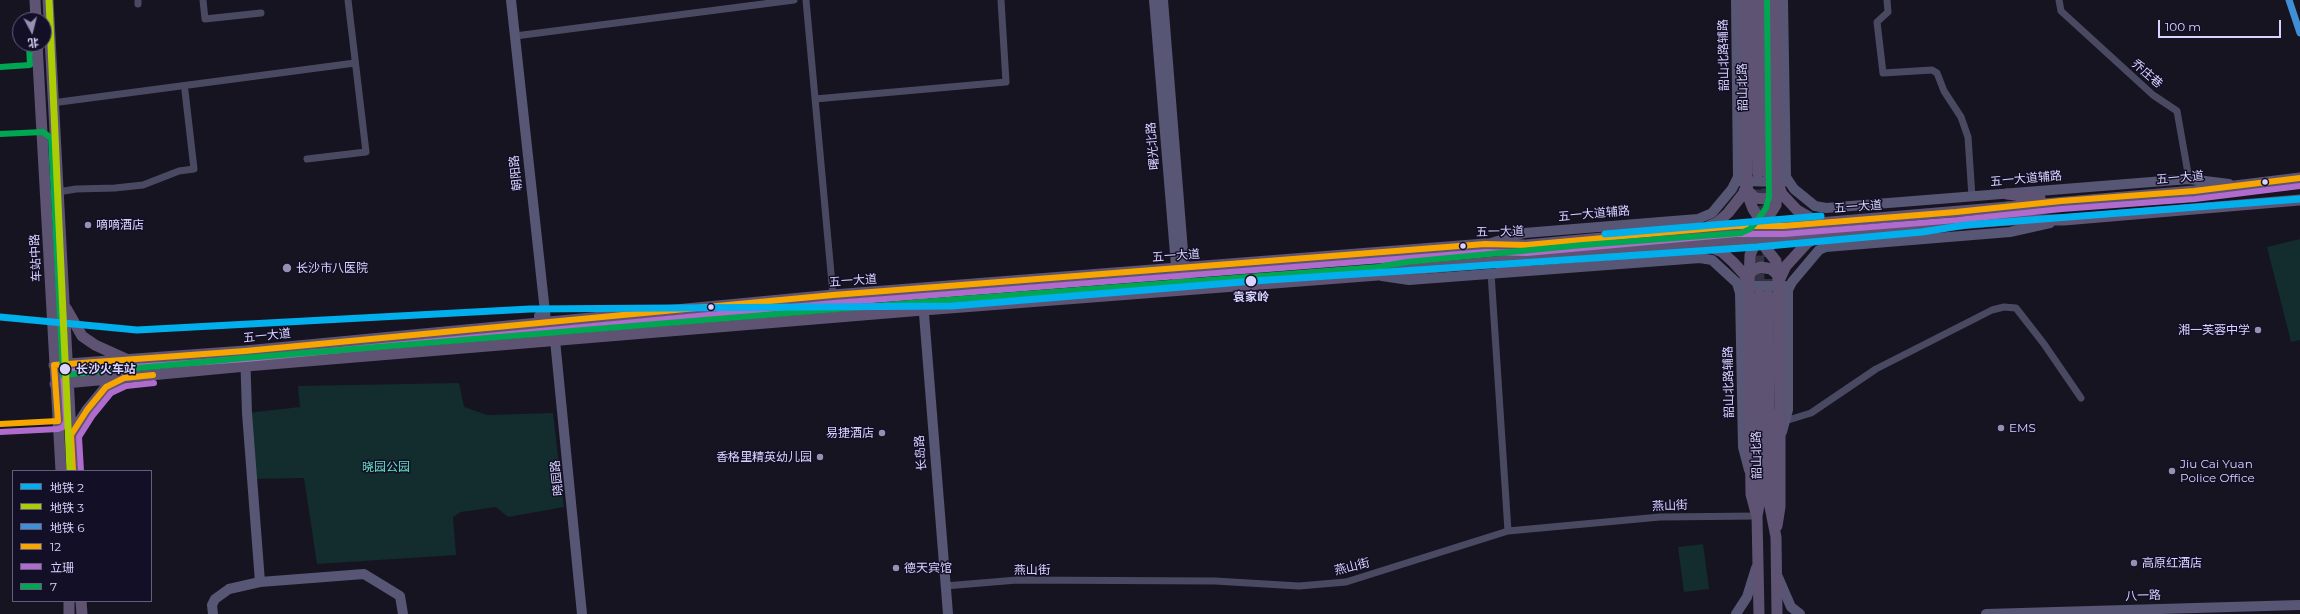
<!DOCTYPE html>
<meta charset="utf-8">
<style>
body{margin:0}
#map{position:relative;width:2300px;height:614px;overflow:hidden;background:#161421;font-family:Montserrat,"Noto Sans SC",sans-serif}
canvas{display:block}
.legend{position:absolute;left:12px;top:470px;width:140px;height:132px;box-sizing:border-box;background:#130f26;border:1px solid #625e7d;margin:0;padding:5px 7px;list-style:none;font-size:12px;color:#d9d4ff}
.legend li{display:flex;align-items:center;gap:8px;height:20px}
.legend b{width:20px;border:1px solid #625e7d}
.north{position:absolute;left:12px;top:12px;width:40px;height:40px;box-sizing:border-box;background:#130f26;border:1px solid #625e7d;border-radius:50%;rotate:173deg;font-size:11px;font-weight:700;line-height:16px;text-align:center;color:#d9d4ff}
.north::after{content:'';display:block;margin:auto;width:14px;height:18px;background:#9591b1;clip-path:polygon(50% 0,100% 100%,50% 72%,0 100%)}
.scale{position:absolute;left:2158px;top:20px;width:123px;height:18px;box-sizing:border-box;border:2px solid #d9d4ff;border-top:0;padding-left:5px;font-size:12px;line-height:14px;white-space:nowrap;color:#d9d4ff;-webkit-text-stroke:3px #130f26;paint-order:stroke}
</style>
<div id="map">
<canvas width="2300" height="614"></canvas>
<ul class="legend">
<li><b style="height:5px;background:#00afec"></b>地铁 2</li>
<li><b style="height:5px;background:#abcd03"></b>地铁 3</li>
<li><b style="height:5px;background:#408fd6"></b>地铁 6</li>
<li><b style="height:5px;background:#f7a600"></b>12</li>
<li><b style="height:5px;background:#b06ccc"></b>立珊</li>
<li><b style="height:5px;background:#00a651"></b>7</li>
</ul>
<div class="north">北</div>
<div class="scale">100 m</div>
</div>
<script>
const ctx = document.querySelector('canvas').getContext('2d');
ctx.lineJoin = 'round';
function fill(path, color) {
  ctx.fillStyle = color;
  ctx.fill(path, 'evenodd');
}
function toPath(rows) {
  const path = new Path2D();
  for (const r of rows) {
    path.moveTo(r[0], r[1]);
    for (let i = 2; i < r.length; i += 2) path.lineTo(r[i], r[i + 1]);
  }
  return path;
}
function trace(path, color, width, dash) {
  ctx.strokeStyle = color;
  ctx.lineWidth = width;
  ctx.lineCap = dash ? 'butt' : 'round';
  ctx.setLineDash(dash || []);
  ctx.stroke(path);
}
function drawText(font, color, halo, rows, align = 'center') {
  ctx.font = font + ' Montserrat,"Noto Sans SC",sans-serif';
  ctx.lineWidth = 3;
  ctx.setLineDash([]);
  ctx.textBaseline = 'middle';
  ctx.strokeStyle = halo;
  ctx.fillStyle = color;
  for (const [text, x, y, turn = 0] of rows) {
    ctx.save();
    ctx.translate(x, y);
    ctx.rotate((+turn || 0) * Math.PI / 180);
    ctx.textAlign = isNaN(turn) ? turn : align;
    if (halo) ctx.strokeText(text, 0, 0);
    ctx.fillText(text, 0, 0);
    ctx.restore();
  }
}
const green = toPath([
 [2300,239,2300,340,2291,342,2267,247],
 [459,383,464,407,487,415,553,413,564,507,508,517,496,507,461,512,453,517,456,555,317,564,304,478,252,479,247,413,300,407,298,386],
 [1703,544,1709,589,1684,592,1678,547]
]);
const primaryTunnel = toPath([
 [1767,172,1767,223],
 [1758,173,1759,295],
 [1768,246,1768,295]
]);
const street = toPath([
 [138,0,138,4],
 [203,0,205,19,261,13],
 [806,0,833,295],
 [1887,0,1888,12,1877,22,1883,73,1932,70,1937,73,1944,91,1961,117,1968,137,1972,197],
 [2059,0,2061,11,2153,95,2177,111,2189,179],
 [515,36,794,0],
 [815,99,1006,82,1001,0],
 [52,103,355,63],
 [307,159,366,152,348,0],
 [46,194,76,189,115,188,143,185,179,171,194,169,185,91],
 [1491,273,1508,531],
 [1785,421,1811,413,1876,369,1992,310,2004,307,2016,308,2044,344,2081,398],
 [945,586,1017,580,1215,581,1299,586,1346,582,1508,531,1660,517,1757,516]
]);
const secondary = toPath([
 [511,0,546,321,555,340,582,614],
 [1154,0,1178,290],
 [1163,0,1186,289],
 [1783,0,1786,177,1794,189,1815,206,1826,208,2189,179,2229,184],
 [1740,181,1784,182],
 [1491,243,1524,233,1698,219,1712,213,1732,189,1738,177,1736,0],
 [1382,276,1409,280,1700,258,1712,260,1737,283,1740,293,1743,447,1749,470],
 [1741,286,1785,286],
 [922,289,948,614],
 [539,316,543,342],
 [245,351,247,413,260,582],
 [1782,432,1788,410,1788,290,1792,282,1819,250,1826,247,2010,232,2050,223],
 [1778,577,1791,607,1800,614],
 [213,614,212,605,215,599,229,589,260,582,364,574,400,596,403,614],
 [1736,614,1747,597,1756,568],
 [1986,614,2300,605]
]);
const primary = toPath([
 [35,0,36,20],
 [48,0,73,471],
 [1745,0,1747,181],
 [1755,0,1758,173],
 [1765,0,1767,172],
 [1775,0,1777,181],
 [37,44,61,471],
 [2007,194,2040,198],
 [2008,207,2194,191,2300,178],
 [2009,220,2064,220,2300,200],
 [1500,265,1528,270],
 [1759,295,1761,494,1757,516,1759,614],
 [1768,295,1770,507,1776,537,1777,614],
 [66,308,82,336,95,345,126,359],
 [54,365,245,351,833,295,1485,244,1526,245,1700,229],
 [55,384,246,366,923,310,1378,275,1408,270,1527,259],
 [1750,410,1751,494,1756,513],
 [71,435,87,410,106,387,120,380],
 [1777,526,1780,507,1780,411],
 [69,601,69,614],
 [81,601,82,614]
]);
const primaryBridge = toPath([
 [1747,181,1748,196,1753,209,1766,229],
 [1778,184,1782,194,1797,210,1818,222],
 [1747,190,1755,198,1765,199,1773,196,1777,190],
 [1709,226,1718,222,1728,213,1743,194,1747,184],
 [1700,229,1783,226,2008,207],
 [1760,230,1776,205,1777,181],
 [1757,237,1776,261,1778,280],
 [1705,245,1722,252,1733,262,1744,274,1749,287,1750,410],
 [1527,259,2009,220],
 [1749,275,1753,270,1761,267,1771,269,1778,275],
 [1749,282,1750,255,1755,244,1763,236],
 [1780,411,1778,283,1786,266,1807,243,1817,237]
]);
const bus1 = toPath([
 [0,424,58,421,54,365,245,351,833,295,1485,244,1526,245,1736,226,1783,226,1956,212,2061,201,2194,191,2300,178],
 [73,471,71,435,87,410,106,387,124,378,153,375]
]);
const bus2 = toPath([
 [0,432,58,429,63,427,66,421,63,372,246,359,834,303,1485,252,1527,253,1736,234,1784,234,1957,220,2062,209,2195,199,2300,186],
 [81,471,79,437,93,415,111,393,126,386,154,383]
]);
const bus3 = toPath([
 [0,67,30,65,29,45],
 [0,134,43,132,51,138,63,375,245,358,922,302,1377,267,1407,262,1583,245,1741,233,1750,229,1757,221,1766,208,1769,197,1767,0]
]);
const metro1 = toPath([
 [1605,234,1821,216],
 [0,317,137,330,530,309,952,306,1254,281,1757,247,1922,232,1966,225,2300,199]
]);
const metro2 = toPath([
 [49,0,70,471]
]);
const metro3 = toPath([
 [2289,0,2300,33]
]);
const markers = [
 [2265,182,3.5,"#d9d4ff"],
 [88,225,4,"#9591b1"],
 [1463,246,3.5,"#d9d4ff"],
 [287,268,5,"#9591b1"],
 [1251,281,6,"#d9d4ff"],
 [711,307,3.5,"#d9d4ff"],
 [2258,330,4,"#9591b1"],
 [65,369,6,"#d9d4ff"],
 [2001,428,4,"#9591b1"],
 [882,433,4,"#9591b1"],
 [820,457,4,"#9591b1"],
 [2172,471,4,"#9591b1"],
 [2134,563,4,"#9591b1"],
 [896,568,4,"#9591b1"]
];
const streetNames = [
 ["韶山北路辅路",1724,55,-91],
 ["乔庄巷",2147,74,41],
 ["韶山北路",1743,87,-91],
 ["曙光北路",1153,146,-95],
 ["朝阳路",516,173,-96],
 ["五一大道",2180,178,-5],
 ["五一大道辅路",2026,179,-5],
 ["五一大道",1858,207,-4],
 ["五一大道辅路",1594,214,-5],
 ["五一大道",1500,232,-1],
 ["五一大道",1176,256,-4],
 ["车站中路",36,258,-93],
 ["五一大道",853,281,-4],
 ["五一大道",267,336,-6],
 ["韶山北路辅路",1729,382,-91],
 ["长岛路",921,453,-95],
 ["韶山北路",1757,455,-91],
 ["晓园路",557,478,-96],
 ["燕山街",1670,506,-2],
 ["燕山街",1352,567,-14],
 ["燕山街",1032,570],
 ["八一路",2143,596,-2]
];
const poiNames = [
 ["嘀嘀酒店",96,225],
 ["长沙市八医院",296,268],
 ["湘一芙蓉中学",2250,330,"right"],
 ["EMS",2009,428],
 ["易捷酒店",874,433,"right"],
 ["香格里精英幼儿园",812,457,"right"],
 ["Jiu Cai Yuan",2180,464],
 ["Police Office",2180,478],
 ["高原红酒店",2142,563],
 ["德天宾馆",904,568]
];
const stopNames = [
 ["袁家岭",1251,297],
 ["长沙火车站",76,369,"left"]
];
const parkNames = [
 ["晓园公园",386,467]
];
fill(green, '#132c2d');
trace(primaryTunnel, '#333142', 11, [11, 5.5]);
trace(street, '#4a4962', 7);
trace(secondary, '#575674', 10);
trace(primary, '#5e5373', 11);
trace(primaryBridge, '#5e5373', 11);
trace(bus1, '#f7a600', 6);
trace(bus2, '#b06ccc', 6);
trace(bus3, '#00a651', 6);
trace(metro1, '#00afec', 7);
trace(metro2, '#abcd03', 7);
trace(metro3, '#408fd6', 7);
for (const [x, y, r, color] of markers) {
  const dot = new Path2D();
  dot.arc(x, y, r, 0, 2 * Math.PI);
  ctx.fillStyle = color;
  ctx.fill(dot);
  trace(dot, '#130f26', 1.5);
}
drawText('12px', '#d9d4ff', '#130f26', streetNames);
drawText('12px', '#d9d4ff', '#130f26', poiNames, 'left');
drawText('bold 12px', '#d9d4ff', '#130f26', stopNames);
drawText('12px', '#5fe0c0', '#130f26', parkNames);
</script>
